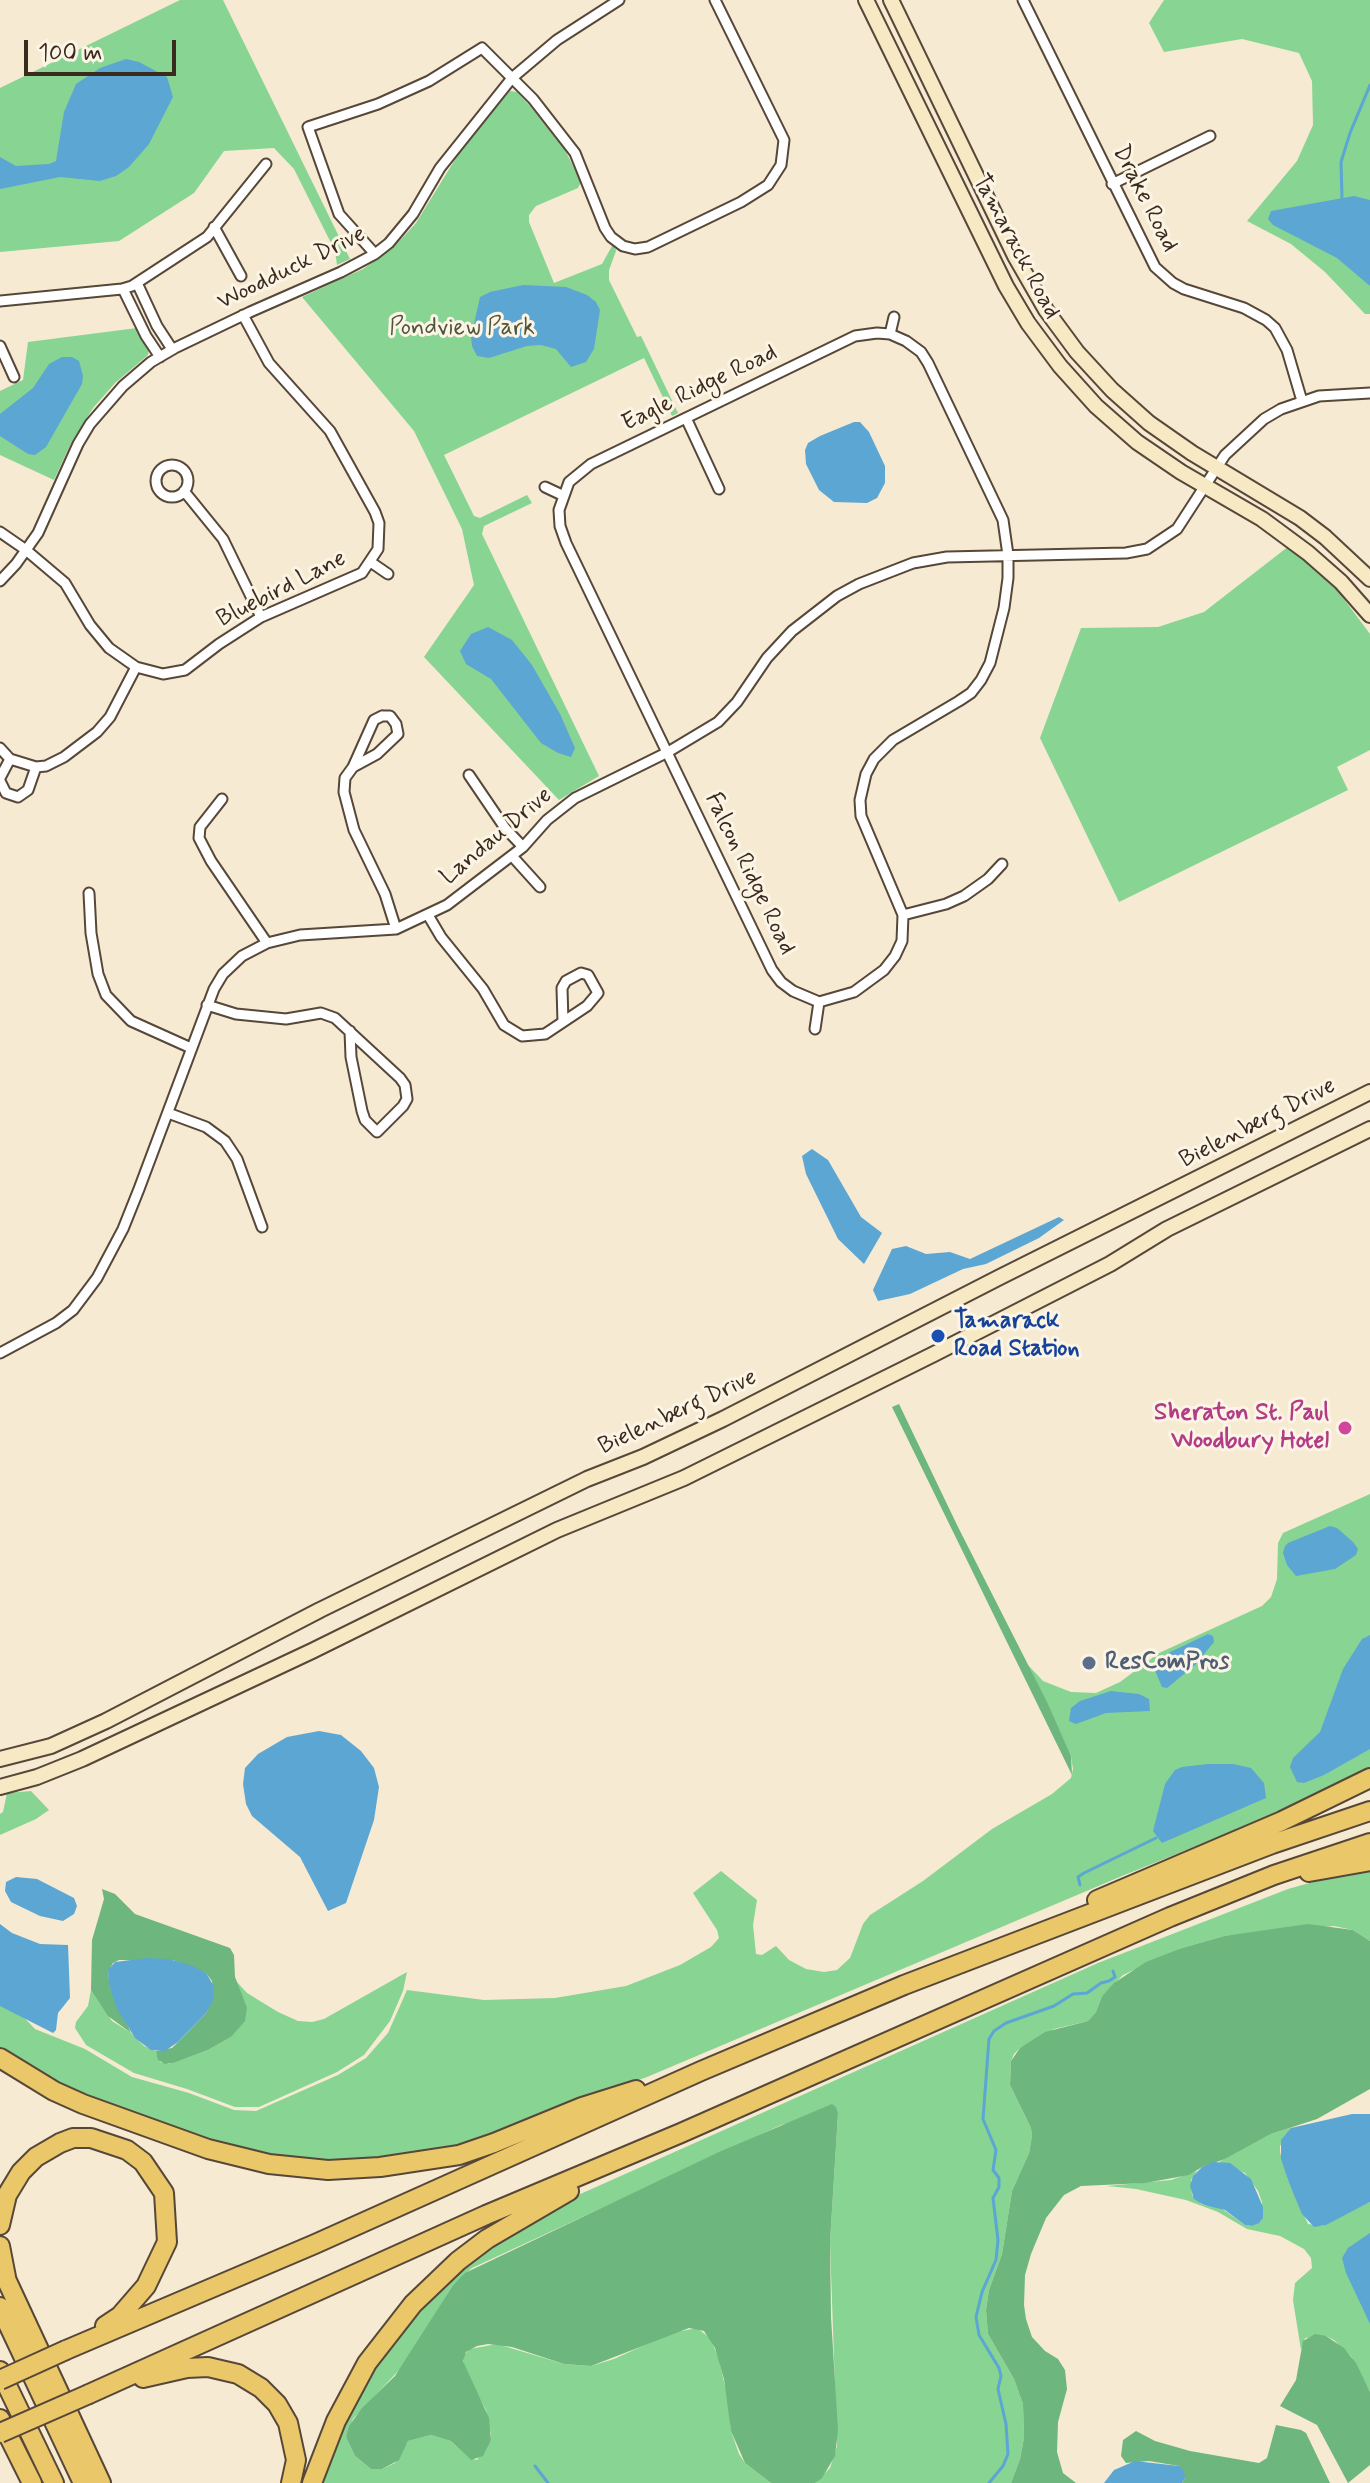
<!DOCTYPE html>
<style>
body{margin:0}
#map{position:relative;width:1370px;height:2483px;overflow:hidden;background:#f6ead2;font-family:Mynerve,sans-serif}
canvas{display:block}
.scale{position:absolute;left:24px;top:40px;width:152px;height:36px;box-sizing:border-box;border:4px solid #3b2a1e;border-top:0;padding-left:10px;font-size:24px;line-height:28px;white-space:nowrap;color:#3b2a1e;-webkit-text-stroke:6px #fcf5e5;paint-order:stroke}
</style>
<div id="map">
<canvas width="1370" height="2483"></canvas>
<div class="scale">100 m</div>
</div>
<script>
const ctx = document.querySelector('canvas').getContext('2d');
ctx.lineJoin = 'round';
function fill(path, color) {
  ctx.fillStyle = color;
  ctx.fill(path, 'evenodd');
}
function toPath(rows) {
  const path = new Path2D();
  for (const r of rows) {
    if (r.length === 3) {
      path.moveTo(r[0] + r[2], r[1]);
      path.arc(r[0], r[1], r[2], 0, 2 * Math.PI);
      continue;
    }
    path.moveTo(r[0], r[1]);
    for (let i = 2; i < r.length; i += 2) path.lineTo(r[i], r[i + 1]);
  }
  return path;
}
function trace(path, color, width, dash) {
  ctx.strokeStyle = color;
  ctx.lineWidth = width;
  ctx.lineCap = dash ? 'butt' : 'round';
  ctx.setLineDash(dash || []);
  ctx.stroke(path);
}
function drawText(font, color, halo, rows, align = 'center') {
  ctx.font = font + ' Mynerve,sans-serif';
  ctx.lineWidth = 6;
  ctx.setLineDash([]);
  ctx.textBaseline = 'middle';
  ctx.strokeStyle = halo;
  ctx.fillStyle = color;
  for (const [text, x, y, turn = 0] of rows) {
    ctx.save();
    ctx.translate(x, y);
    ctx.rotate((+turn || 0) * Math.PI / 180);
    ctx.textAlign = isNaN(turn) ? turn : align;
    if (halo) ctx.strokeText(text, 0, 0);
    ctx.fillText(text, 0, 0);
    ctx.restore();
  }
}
const green = toPath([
 [180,0,223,0,350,259,337,265,335,251,294,169,274,148,224,151,194,193,119,241,0,252,0,88],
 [1164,0,1370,0,1370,314,1365,314,1325,272,1291,244,1247,221,1297,161,1313,125,1312,81,1299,53,1242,39,1164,52,1149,23],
 [510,91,517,92,530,106,565,150,581,182,578,188,536,206,529,215,529,222,554,283,602,264,612,246,615,247,616,251,609,270,609,280,637,337,641,336,678,413,672,416,644,358,444,455,474,516,480,518,527,495,532,503,484,526,482,534,599,776,559,800,424,657,474,585,462,529,414,431,302,297,363,269,395,246,416,223,464,145],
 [137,328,149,349,148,355,115,383,93,408,71,443,54,480,0,455,0,391,23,380,28,342],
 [1289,546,1332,583,1370,634,1370,750,1337,767,1348,790,1119,902,1040,738,1081,628,1158,627,1204,612],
 [1370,1494,1370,1767,1319,1795,1261,1820,1122,1876,647,2077,451,2147,418,2154,365,2161,306,2161,240,2151,82,2096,0,2054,0,1993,35,2029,85,2049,132,2077,189,2093,234,2110,256,2111,338,2075,366,2058,388,2033,407,1990,484,2000,555,1998,626,1986,680,1965,711,1947,719,1938,717,1930,693,1893,721,1871,757,1900,753,1925,756,1954,762,1955,776,1946,789,1960,806,1969,824,1972,837,1970,850,1958,863,1924,870,1915,923,1881,992,1829,1052,1794,1071,1778,1073,1769,1071,1756,1027,1664,1043,1681,1071,1692,1096,1693,1120,1682,1159,1653,1262,1606,1271,1597,1277,1579,1278,1543,1283,1533],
 [31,1791,49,1810,36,1819,0,1835,0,1814,3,1812,7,1793],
 [1370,1866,1370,1941,1353,1930,1334,1926,1224,1936,1182,1948,1123,1975,1102,1996,1096,2012,1088,2021,1054,2029,1020,2048,1014,2054,1011,2061,1010,2085,1031,2128,1032,2136,1029,2153,1012,2191,1002,2254,989,2290,986,2310,988,2334,1014,2379,1023,2404,1024,2438,1020,2459,1011,2483,815,2483,830,2468,837,2446,830,2242,838,2114,781,2125,472,2268,453,2285,401,2368,353,2419,346,2437,355,2456,371,2469,382,2469,395,2463,408,2441,431,2435,451,2441,469,2458,477,2460,491,2440,491,2434,486,2410,464,2370,463,2356,470,2349,497,2344,564,2364,591,2366,614,2359,671,2333,697,2328,710,2338,719,2359,728,2400,731,2431,739,2454,745,2463,771,2483,317,2483,349,2404,399,2328,476,2254,558,2204,1098,1963,1288,1889],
 [407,1972,403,1991,390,2021,364,2055,337,2072,259,2107,235,2107,187,2089,134,2073,86,2045,75,2028,76,2022,88,2006,91,1990,112,2021,131,2033,144,2046,156,2051,160,2062,169,2064,208,2050,231,2037,247,2007,236,1981,247,1993,278,2012,298,2021,312,2022,324,2019],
 [1296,2126,1291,2128,1280,2146,1280,2152,1289,2183,1308,2224,1322,2226,1370,2202,1370,2392,1351,2356,1334,2340,1326,2336,1305,2338,1301,2350,1293,2300,1295,2283,1312,2268,1311,2258,1304,2249,1280,2236,1247,2229,1218,2212,1186,2200,1136,2189,1107,2186,1171,2180,1197,2171,1191,2180,1192,2195,1203,2205,1221,2208,1245,2225,1252,2226,1261,2221,1262,2202,1258,2191,1245,2173,1219,2162,1271,2134]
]);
const forest = toPath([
 [899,1404,958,1527,1047,1702,1071,1756,1072,1775,892,1407],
 [102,1889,115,1894,135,1914,230,1948,234,1955,235,1977,247,2007,245,2021,231,2037,208,2050,173,2063,165,2064,158,2060,156,2051,172,2048,185,2035,207,2012,213,1997,212,1981,207,1974,173,1960,119,1960,113,1963,108,1972,110,1988,131,2033,108,2016,91,1990,92,1940,104,1899],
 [1308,1924,1353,1930,1370,1941,1370,2089,1317,2119,1271,2134,1225,2159,1202,2167,1189,2175,1145,2183,1081,2186,1064,2195,1046,2218,1031,2254,1025,2275,1024,2305,1026,2319,1032,2337,1045,2351,1058,2359,1065,2370,1067,2389,1058,2422,1057,2452,1063,2473,1076,2483,1011,2483,1020,2459,1024,2438,1023,2404,1014,2379,988,2334,986,2310,989,2290,1002,2254,1012,2191,1029,2153,1032,2136,1031,2128,1010,2085,1011,2061,1020,2048,1045,2032,1088,2021,1096,2012,1102,1996,1114,1983,1146,1962,1182,1948,1224,1936],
 [832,2104,836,2107,838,2114,830,2242,831,2317,838,2430,835,2456,822,2478,815,2483,771,2483,745,2463,731,2431,724,2379,715,2348,704,2331,689,2328,591,2366,564,2364,512,2347,488,2344,477,2346,466,2352,463,2361,489,2418,491,2440,483,2456,471,2460,451,2441,431,2435,408,2441,399,2460,382,2469,371,2469,355,2456,346,2437,349,2426,362,2408,395,2376,453,2285,465,2273,719,2152],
 [1315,2334,1326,2336,1344,2348,1356,2363,1370,2392,1370,2465,1348,2483,1317,2425,1280,2406,1296,2380,1303,2341],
 [1276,2425,1301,2430,1306,2433,1330,2483,1182,2483,1185,2479,1179,2466,1149,2461,1126,2463,1121,2456,1123,2440,1136,2431,1155,2441,1190,2451,1259,2463,1267,2458]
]);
const water = toPath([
 [126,59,139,62,167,77,173,97,149,144,129,167,116,176,100,181,60,177,0,189,0,157,16,166,49,164,56,161,64,112,76,84,100,68],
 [1354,196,1370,200,1370,286,1337,258,1273,225,1268,219,1271,211],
 [523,285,566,287,587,295,596,302,600,310,594,349,586,362,571,367,556,349,541,345,527,346,489,358,477,356,472,346,471,337,480,297,490,292],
 [62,357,72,357,79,361,83,376,82,384,46,447,35,455,28,454,0,436,0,414,33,388,49,364],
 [854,422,860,422,869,432,885,466,885,483,877,498,867,503,834,502,819,490,806,464,805,450,808,443,820,436],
 [488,627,512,640,532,665,560,714,575,748,571,757,558,753,541,743,491,679,466,664,460,651,471,634],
 [812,1149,828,1160,861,1217,882,1233,864,1264,838,1239,806,1174,802,1156],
 [1059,1217,1064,1220,1039,1238,986,1264,963,1269,910,1294,878,1301,873,1290,892,1249,906,1246,926,1254,950,1252,970,1259],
 [1330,1526,1337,1528,1353,1542,1358,1549,1356,1555,1335,1569,1296,1576,1287,1565,1283,1553,1285,1546,1288,1543],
 [1208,1634,1213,1636,1214,1642,1195,1665,1167,1688,1162,1687,1154,1668,1156,1662,1164,1655],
 [1370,1635,1370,1749,1324,1775,1304,1783,1297,1782,1290,1767,1293,1758,1320,1732,1343,1669,1362,1639],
 [1111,1691,1139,1694,1149,1699,1150,1711,1106,1713,1076,1724,1069,1721,1071,1708,1080,1701],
 [319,1731,341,1735,361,1751,374,1768,379,1787,374,1820,346,1903,328,1911,300,1857,252,1816,246,1804,243,1784,245,1768,258,1754,287,1737],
 [1208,1764,1233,1764,1251,1768,1264,1783,1266,1798,1162,1843,1153,1831,1165,1784,1175,1770,1182,1767],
 [16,1877,37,1879,74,1898,77,1906,74,1914,63,1921,40,1916,11,1902,5,1891,6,1882],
 [0,1924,12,1933,40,1944,68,1945,70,1998,58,2013,56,2030,53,2033,0,2006],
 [146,1958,169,1959,193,1966,207,1974,213,1985,213,2000,207,2012,178,2042,165,2051,151,2050,135,2038,117,2009,109,1985,108,1970,115,1962],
 [1352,2114,1370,2114,1370,2202,1326,2225,1314,2227,1302,2214,1289,2183,1281,2159,1281,2140,1291,2128],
 [1214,2162,1230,2163,1251,2179,1263,2207,1263,2218,1259,2223,1252,2226,1245,2225,1225,2210,1204,2205,1194,2199,1190,2186,1193,2176,1202,2167],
 [1370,2233,1370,2324,1346,2273,1342,2258,1348,2248],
 [1135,2461,1179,2466,1184,2471,1185,2479,1182,2483,1104,2483,1114,2470]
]);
const stream = toPath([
 [1342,198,1341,162,1350,133,1370,85],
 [1080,1885,1078,1877,1084,1873,1156,1838],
 [535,2466,548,2483],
 [989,2483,1003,2466,1008,2454,1006,2424,998,2389,1001,2376,999,2368,979,2335,976,2317,982,2292,996,2260,998,2240,993,2198,999,2187,999,2178,993,2170,996,2150,983,2119,989,2039,994,2031,1006,2023,1054,2006,1073,1994,1087,1993,1101,1983,1109,1981,1115,1977,1113,1971]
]);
const street = toPath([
 [1023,0,1155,267,1173,283,1184,289,1244,308,1266,320,1275,328,1287,350,1302,401],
 [1112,184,1210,136],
 [214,227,241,276],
 [375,254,339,214,308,127,378,104,429,81,482,48,533,99,575,153,605,228,611,237,623,246,635,249,648,247,741,202,768,185,781,165,784,140,715,0],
 [137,283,157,326,172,349],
 [123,289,146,336,160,357],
 [0,301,122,289,132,286,207,237,266,164],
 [877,333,890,334,906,341,921,352,928,363,1003,520,1008,555,1008,578,1004,608,990,663,981,680,971,693,959,701,893,740,874,759,866,774,860,800,861,816,903,915,902,941,895,956,884,970,854,992,819,1002,793,991,781,982,772,970,566,543,560,526,559,510,569,482,591,464,855,336,877,333],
 [890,334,894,317],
 [0,346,14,377],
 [686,418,719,489],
 [172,481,16],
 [545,487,562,495],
 [184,491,223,539,261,617],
 [0,532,26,550,65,583,90,625,109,648,136,667,163,674,185,670,219,644,261,617,362,573,378,549,379,523,375,512,330,431,269,363,243,315],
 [372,563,388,574],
 [0,581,16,564,38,533,78,444,90,424,123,386,151,362,175,348,250,312,341,272,375,254,389,243,413,214,440,168,512,78,557,40,619,0],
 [382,716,390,716,396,724,398,734,377,754,353,767,374,720,382,716],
 [0,748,10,759,36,767,46,766,64,757,97,732,110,717,136,667],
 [353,767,345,778,344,792,354,830,385,894,396,929],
 [469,775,505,828,523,847],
 [0,778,10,759],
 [0,781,6,793,18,797,28,790,36,767],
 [222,799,200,827,199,838,211,861,267,943],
 [512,856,540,887],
 [89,893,91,933,98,974,106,995,131,1021,191,1048],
 [428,915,441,937,483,989,504,1025,522,1036,545,1034,563,1022,562,988,566,981,581,973,588,975,598,993,587,1006,563,1022],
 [903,915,946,904,964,896,988,879,1002,864],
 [207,1005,236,1014,286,1019,321,1013,335,1018,400,1078,405,1085,407,1099,403,1106,377,1132,365,1120,362,1111,351,1057,350,1031],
 [815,1029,819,1002],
 [168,1113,206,1127,225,1141,237,1159,262,1227],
 [0,1353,56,1323,73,1310,97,1278,123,1229,139,1189,214,989,223,974,242,956,267,943,300,935,396,929,447,905,523,847,547,820,575,798,668,752,718,722,737,702,767,658,792,631,837,596,859,584,913,563,947,557,1126,553,1147,549,1177,529,1225,455,1264,419,1281,409,1319,396,1370,393]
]);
const secondary = toPath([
 [866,0,1006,286,1028,323,1060,366,1096,406,1137,442,1181,472,1262,519,1308,553,1341,582,1370,615],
 [891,0,1015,256,1046,310,1077,352,1112,390,1149,423,1192,453,1300,518,1325,537,1370,579],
 [0,1759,51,1746,106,1721,320,1610,587,1479,643,1457,723,1419,1000,1277,1370,1092],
 [0,1787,37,1777,82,1759,312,1651,557,1530,684,1478,934,1354,1110,1264,1167,1229,1370,1129]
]);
const highway = toPath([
 [1309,1872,1370,1861],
 [1097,1900,1282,1821,1370,1778],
 [0,2058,54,2091,83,2104,208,2149,269,2164,328,2170,380,2167,459,2155,494,2143,582,2107,636,2090],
 [0,2225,7,2195,21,2172,36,2157,60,2143,73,2138,91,2138,127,2150,143,2162,164,2193,167,2242,146,2286,120,2316,105,2326],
 [0,2246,6,2277],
 [0,2266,101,2483],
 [0,2307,83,2483],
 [66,2350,315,2244,701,2071,904,1985,1272,1844,1370,1811],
 [0,2371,54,2483],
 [143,2378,187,2368,208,2367,238,2374,261,2388,277,2404,288,2423,296,2460,291,2483],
 [89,2394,486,2215,681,2133,1170,1917,1274,1875,1370,1843],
 [0,2419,32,2483],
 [312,2483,336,2421,367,2363,413,2304,458,2261,487,2239,569,2191]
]);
const highwayBridge = toPath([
 [0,2380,66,2350],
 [0,2433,89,2394]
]);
const markers = [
 [938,1336,8,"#1a4fb4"],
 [1345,1428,8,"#d1479c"],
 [1089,1663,8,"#5c6f8a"]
];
const streetNames = [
 ["Drake Road",1144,199,63],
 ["Tamarack Road",1015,247,62],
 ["Woodduck Drive",292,269,-26],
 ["Eagle Ridge Road",700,389,-26],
 ["Bluebird Lane",282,590,-27],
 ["Landau Drive",497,837,-40],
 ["Falcon Ridge Road",749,874,64],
 ["Bielenberg Drive",1258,1124,-27],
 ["Bielenberg Drive",678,1413,-25]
];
const parkNames = [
 ["Pondview Park",462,329]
];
const transitNames = [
 ["Tamarack",954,1322],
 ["Road Station",954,1350]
];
const hotelNames = [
 ["Sheraton St. Paul",1329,1414],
 ["Woodbury Hotel",1329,1442]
];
const serviceNames = [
 ["ResComPros",1105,1663]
];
fill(green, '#87d493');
fill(forest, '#6db67d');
fill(water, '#5ca6d3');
trace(stream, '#5ca6d3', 3);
trace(street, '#574739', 13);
trace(secondary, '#574739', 18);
trace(highway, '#574739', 22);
trace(street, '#fff', 9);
trace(secondary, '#f7e9c3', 14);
trace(highway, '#eac769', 18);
trace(highwayBridge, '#574739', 22, []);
trace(highwayBridge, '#eac769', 18);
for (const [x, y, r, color] of markers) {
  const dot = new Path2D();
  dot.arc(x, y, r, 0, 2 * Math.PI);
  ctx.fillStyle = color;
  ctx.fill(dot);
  trace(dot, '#fcf5e5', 3);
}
drawText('24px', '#3b2a1e', '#fcf5e5', streetNames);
drawText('24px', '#4e543b', '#fcf5e5', parkNames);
drawText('bold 24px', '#164399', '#fcf5e5', transitNames, 'left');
drawText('bold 24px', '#b23c85', '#fcf5e5', hotelNames, 'right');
drawText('bold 24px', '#4e5e75', '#fcf5e5', serviceNames, 'left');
</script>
